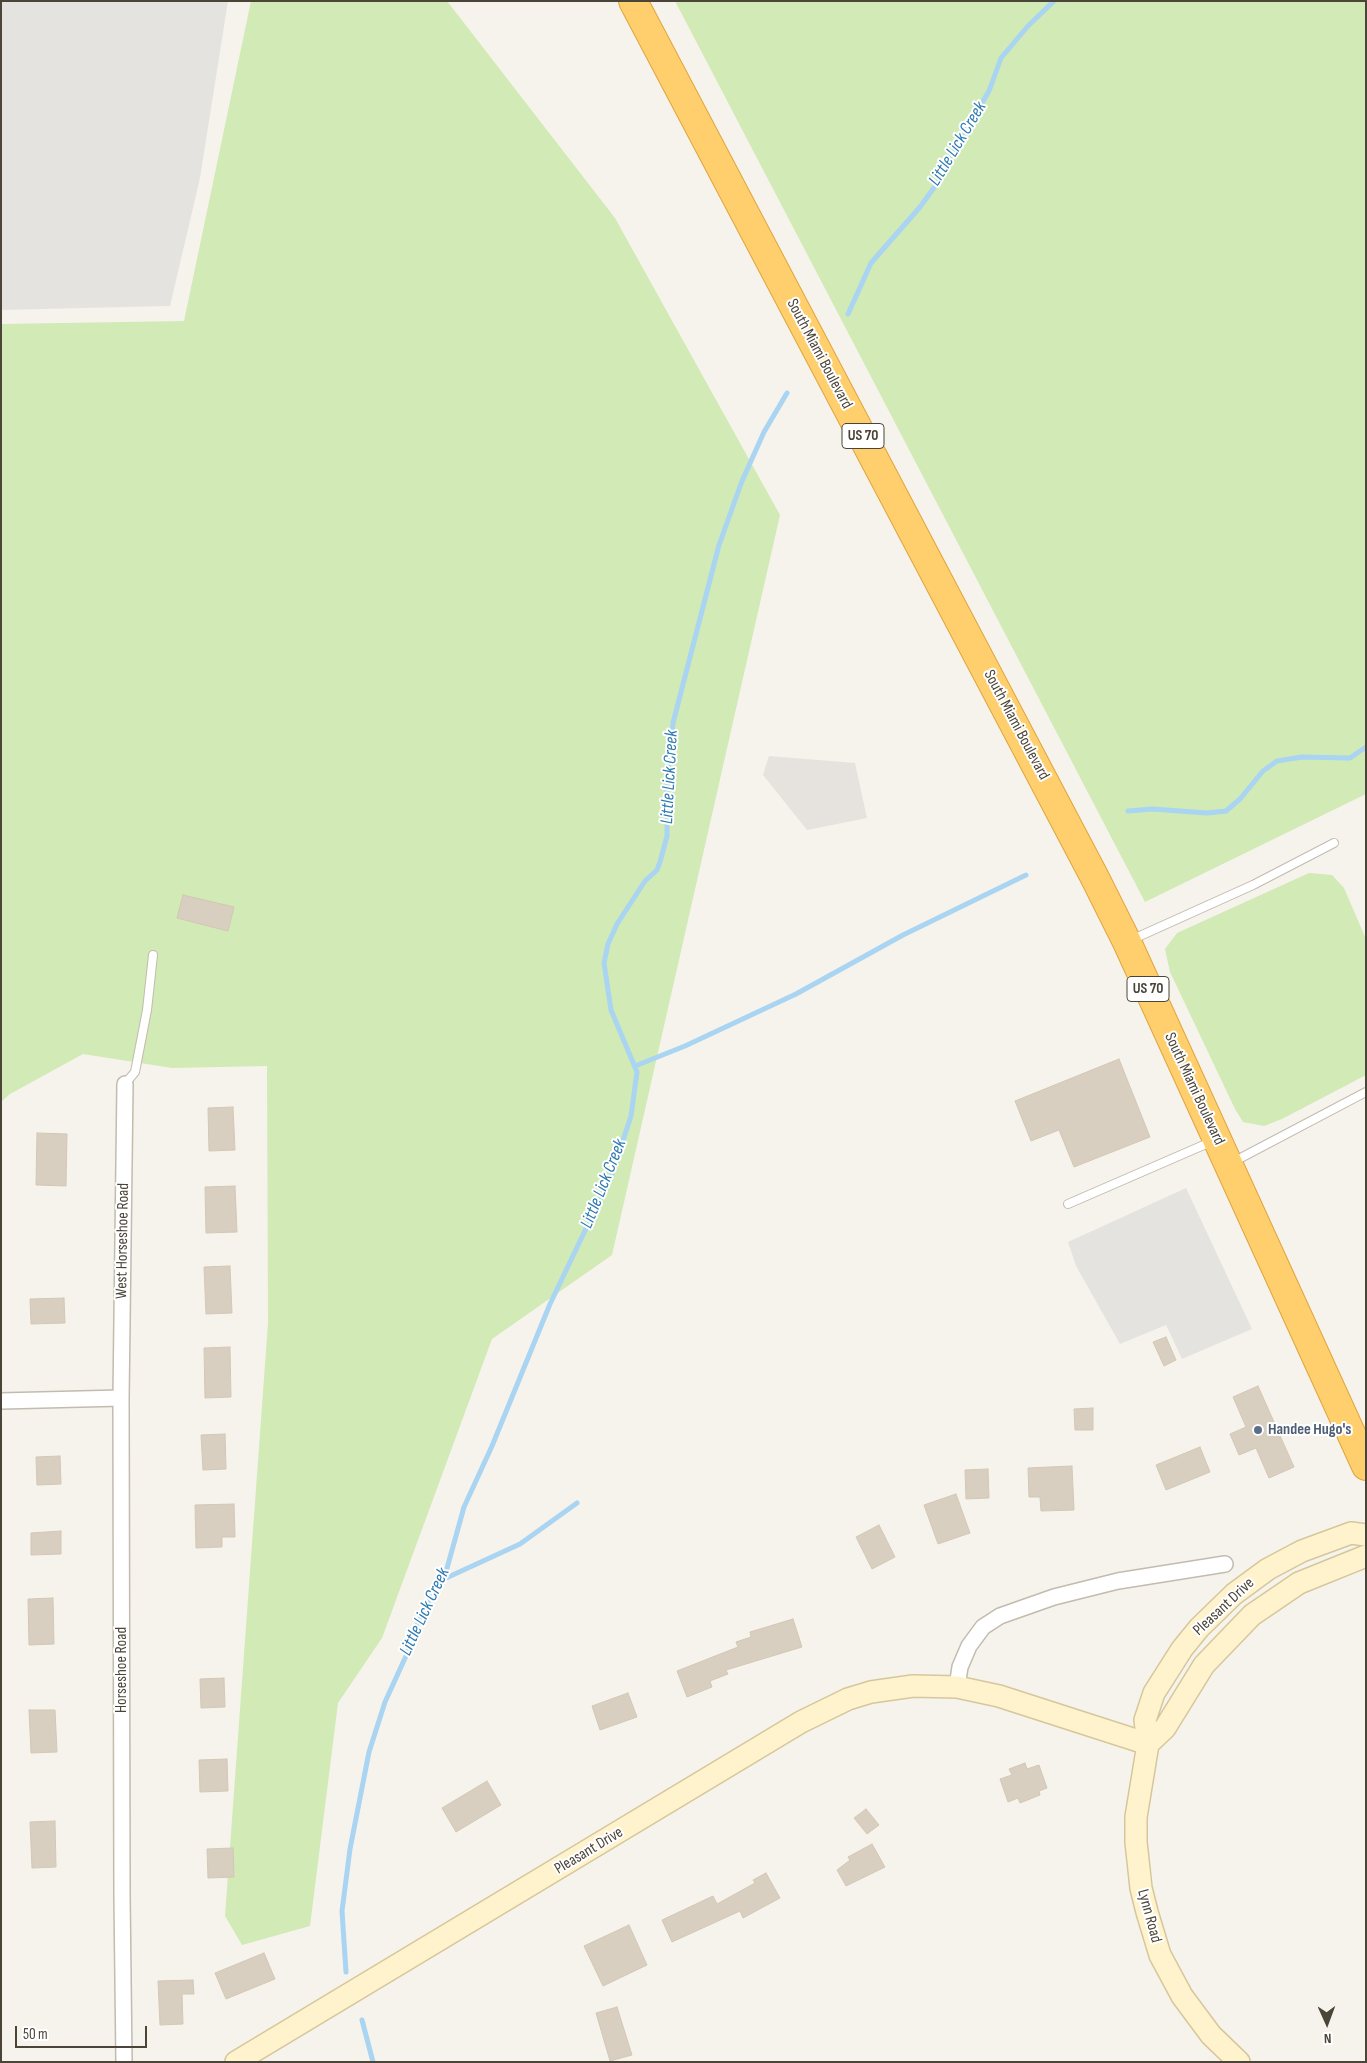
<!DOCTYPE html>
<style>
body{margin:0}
#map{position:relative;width:1367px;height:2063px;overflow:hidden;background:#f6f3ec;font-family:"Sofia Sans Condensed",sans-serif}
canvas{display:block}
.frame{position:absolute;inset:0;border:2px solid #4b4439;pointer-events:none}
.north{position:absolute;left:1302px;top:1998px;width:50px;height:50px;-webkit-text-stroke:4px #fff;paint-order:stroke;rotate:178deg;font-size:14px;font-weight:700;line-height:20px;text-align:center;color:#4b4439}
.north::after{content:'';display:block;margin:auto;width:18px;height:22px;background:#4b4439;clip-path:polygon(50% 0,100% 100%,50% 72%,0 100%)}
.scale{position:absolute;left:15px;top:2026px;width:132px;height:22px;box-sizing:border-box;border:2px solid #4b4439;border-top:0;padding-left:6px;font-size:15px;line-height:18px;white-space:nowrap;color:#4b4439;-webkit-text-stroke:4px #fff;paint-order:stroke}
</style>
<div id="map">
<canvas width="1367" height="2063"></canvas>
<div class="frame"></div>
<div class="north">N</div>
<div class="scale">50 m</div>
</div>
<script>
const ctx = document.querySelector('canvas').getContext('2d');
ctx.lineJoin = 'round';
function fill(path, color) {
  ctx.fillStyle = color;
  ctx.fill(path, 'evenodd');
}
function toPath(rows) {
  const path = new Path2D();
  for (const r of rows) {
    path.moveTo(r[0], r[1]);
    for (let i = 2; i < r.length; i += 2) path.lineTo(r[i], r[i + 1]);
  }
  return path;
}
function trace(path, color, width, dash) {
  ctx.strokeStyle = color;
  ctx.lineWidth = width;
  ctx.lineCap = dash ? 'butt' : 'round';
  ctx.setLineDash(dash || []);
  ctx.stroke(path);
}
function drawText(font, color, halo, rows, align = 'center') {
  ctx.font = font + ' "Sofia Sans Condensed",sans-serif';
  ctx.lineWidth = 4;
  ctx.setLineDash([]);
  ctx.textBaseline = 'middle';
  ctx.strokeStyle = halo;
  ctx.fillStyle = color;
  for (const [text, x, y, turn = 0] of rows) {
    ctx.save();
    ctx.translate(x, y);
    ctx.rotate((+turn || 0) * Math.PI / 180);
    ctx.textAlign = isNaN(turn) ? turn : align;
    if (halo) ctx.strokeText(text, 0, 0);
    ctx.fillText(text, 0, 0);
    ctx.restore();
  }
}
const industrial = toPath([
 [769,756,855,763,867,818,807,830,763,775]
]);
const green = toPath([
 [251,1,447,1,615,218,780,515,612,1255,492,1339,382,1638,338,1703,310,1926,242,1945,225,1916,268,1323,267,1066,172,1068,83,1054,10,1094,1,1102,1,324,184,321],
 [675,1,1366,1,1366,794,1145,902],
 [1309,873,1332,875,1344,888,1366,939,1366,1075,1282,1119,1264,1126,1243,1122,1235,1109,1170,972,1165,949,1177,933]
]);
const parking = toPath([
 [1,1,228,1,200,178,170,306,1,310],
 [1186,1188,1252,1329,1182,1359,1166,1325,1120,1344,1076,1266,1068,1242]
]);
const stream = toPath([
 [848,314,871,263,920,207,941,178,951,155,989,91,1001,58,1028,26,1054,1],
 [1128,811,1152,809,1207,813,1226,811,1240,799,1263,771,1277,761,1302,757,1350,758,1366,747],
 [635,1066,685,1046,796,994,903,935,1026,875],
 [444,1579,520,1544,577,1503],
 [346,1972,342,1911,350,1849,369,1752,385,1702,406,1656,419,1620,437,1584,444,1579,464,1507,492,1446,550,1304,612,1174,631,1116,637,1072,611,1010,604,963,608,944,617,924,645,881,657,870,660,862,667,836,667,782,673,723,719,545,742,481,764,432,787,393],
 [362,2020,373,2062]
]);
const building = toPath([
 [183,895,234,907,228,931,177,918,183,895],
 [1119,1059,1150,1137,1074,1167,1059,1130,1031,1141,1015,1101,1119,1059],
 [233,1107,235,1150,209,1151,208,1108,233,1107],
 [37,1133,67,1134,66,1186,36,1185,37,1133],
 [235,1186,237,1232,206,1233,205,1187,235,1186],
 [230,1266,232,1313,206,1314,204,1267,230,1266],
 [64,1298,65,1323,31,1324,30,1299,64,1298],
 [1166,1337,1176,1360,1164,1366,1153,1342,1166,1337],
 [230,1347,231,1397,205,1398,204,1348,230,1347],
 [1258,1386,1294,1467,1269,1478,1256,1448,1239,1455,1230,1434,1246,1427,1233,1397,1258,1386],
 [1093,1408,1093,1430,1075,1430,1074,1409,1093,1408],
 [225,1434,226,1469,203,1470,201,1435,225,1434],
 [1200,1447,1210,1472,1166,1490,1156,1465,1200,1447],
 [60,1456,61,1484,37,1485,36,1457,60,1456],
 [1072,1466,1074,1510,1041,1511,1040,1497,1029,1497,1028,1468,1072,1466],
 [988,1469,989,1498,966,1499,965,1470,988,1469],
 [956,1494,970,1533,938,1544,924,1505,956,1494],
 [234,1504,235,1537,222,1537,222,1547,196,1548,195,1505,234,1504],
 [879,1525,895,1557,872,1569,856,1537,879,1525],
 [61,1531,61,1554,31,1555,31,1533,61,1531],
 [53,1598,54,1644,29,1645,28,1599,53,1598],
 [793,1619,802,1647,726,1670,728,1674,710,1681,712,1687,687,1697,677,1671,738,1647,736,1642,751,1637,750,1632,793,1619],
 [224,1678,225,1707,201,1708,200,1679,224,1678],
 [628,1693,637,1717,600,1730,592,1706,628,1693],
 [29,1710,55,1710,57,1752,31,1753,29,1710],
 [227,1759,228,1791,200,1792,199,1760,227,1759],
 [1025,1763,1027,1769,1039,1765,1047,1788,1039,1791,1040,1795,1020,1803,1018,1798,1008,1802,1000,1779,1012,1775,1009,1769,1025,1763],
 [487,1781,501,1805,456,1832,442,1808,487,1781],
 [866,1809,879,1825,867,1834,854,1818,866,1809],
 [55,1821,56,1867,32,1868,30,1822,55,1821],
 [872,1844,885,1867,846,1886,837,1870,850,1860,848,1857,872,1844],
 [233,1848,234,1877,208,1878,207,1849,233,1848],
 [766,1873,780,1898,743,1918,740,1911,672,1942,662,1920,713,1896,717,1904,755,1883,753,1880,766,1873],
 [629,1925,647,1965,603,1986,584,1946,629,1925],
 [264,1953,275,1979,226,1999,215,1973,264,1953],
 [193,1980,194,1994,182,1994,183,2024,160,2025,158,1981,193,1980],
 [617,2007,632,2055,610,2061,596,2013,617,2007]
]);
const lane = toPath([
 [1131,940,1253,885,1334,843],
 [125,1084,135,1072,147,1010,153,955],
 [1233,1162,1366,1092],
 [1068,1204,1213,1141]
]);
const street = toPath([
 [1,1401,121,1398],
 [957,1687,960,1667,969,1646,983,1627,1000,1616,1054,1597,1118,1581,1225,1564],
 [124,2062,122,1896,121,1398,125,1084]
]);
const secondary = toPath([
 [1148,1744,1165,1728,1204,1665,1252,1615,1299,1583,1366,1556],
 [236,2062,801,1722,848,1699,871,1692,913,1686,957,1687,999,1696,1148,1744],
 [1239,2062,1211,2035,1182,1996,1160,1955,1147,1912,1141,1888,1136,1842,1136,1817,1148,1744,1145,1720,1154,1693,1182,1649,1199,1628,1234,1594,1268,1569,1302,1551,1351,1533,1366,1535]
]);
const highway = toPath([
 [633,1,1095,878,1127,942,1366,1466]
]);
const markers = [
 [1258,1430,5,"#5c6f8a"]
];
const shields = [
 [863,436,42],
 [1148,989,42]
];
const shieldNames = [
 ["US 70",863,436],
 ["US 70",1148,989]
];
const streetNames = [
 ["South Miami Boulevard",819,354,62],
 ["South Miami Boulevard",1016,725,62],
 ["South Miami Boulevard",1194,1089,65],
 ["West Horseshoe Road",123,1241,-89],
 ["Pleasant Drive",1224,1607,-43],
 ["Horseshoe Road",122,1670,-90],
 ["Pleasant Drive",589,1851,-31],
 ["Lynn Road",1149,1916,75]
];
const serviceNames = [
 ["Handee Hugo's",1268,1430]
];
const waterNames = [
 ["Little Lick Creek",958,144,-59],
 ["Little Lick Creek",670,777,-87],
 ["Little Lick Creek",604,1184,-68],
 ["Little Lick Creek",425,1612,-65]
];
fill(industrial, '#e6e2dd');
fill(green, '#d2eab5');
fill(parking, '#e5e3e0');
trace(stream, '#a9d4f2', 5);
fill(building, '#d8cfc1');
trace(building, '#d3c7b4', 1);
trace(lane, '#c2bbae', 10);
trace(street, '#c2bbae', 18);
trace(secondary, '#d6c79b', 24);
trace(highway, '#e0a43c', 30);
trace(lane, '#fff', 8);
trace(street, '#fff', 15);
trace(secondary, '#fff3cd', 21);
trace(highway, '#ffcf6e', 28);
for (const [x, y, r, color] of markers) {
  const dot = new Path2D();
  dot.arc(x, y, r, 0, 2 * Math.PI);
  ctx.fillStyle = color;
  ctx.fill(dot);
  trace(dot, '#fff', 2);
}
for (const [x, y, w] of shields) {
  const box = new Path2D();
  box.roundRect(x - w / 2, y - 12.5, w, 25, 4);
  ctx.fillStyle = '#fff';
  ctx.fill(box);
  trace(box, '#4b4439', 1);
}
drawText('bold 15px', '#4b4439', null, shieldNames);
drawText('16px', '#4b4439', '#fff', streetNames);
drawText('bold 16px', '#4e5e75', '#fff', serviceNames, 'left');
drawText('italic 18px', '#2e7ab2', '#fff', waterNames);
</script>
